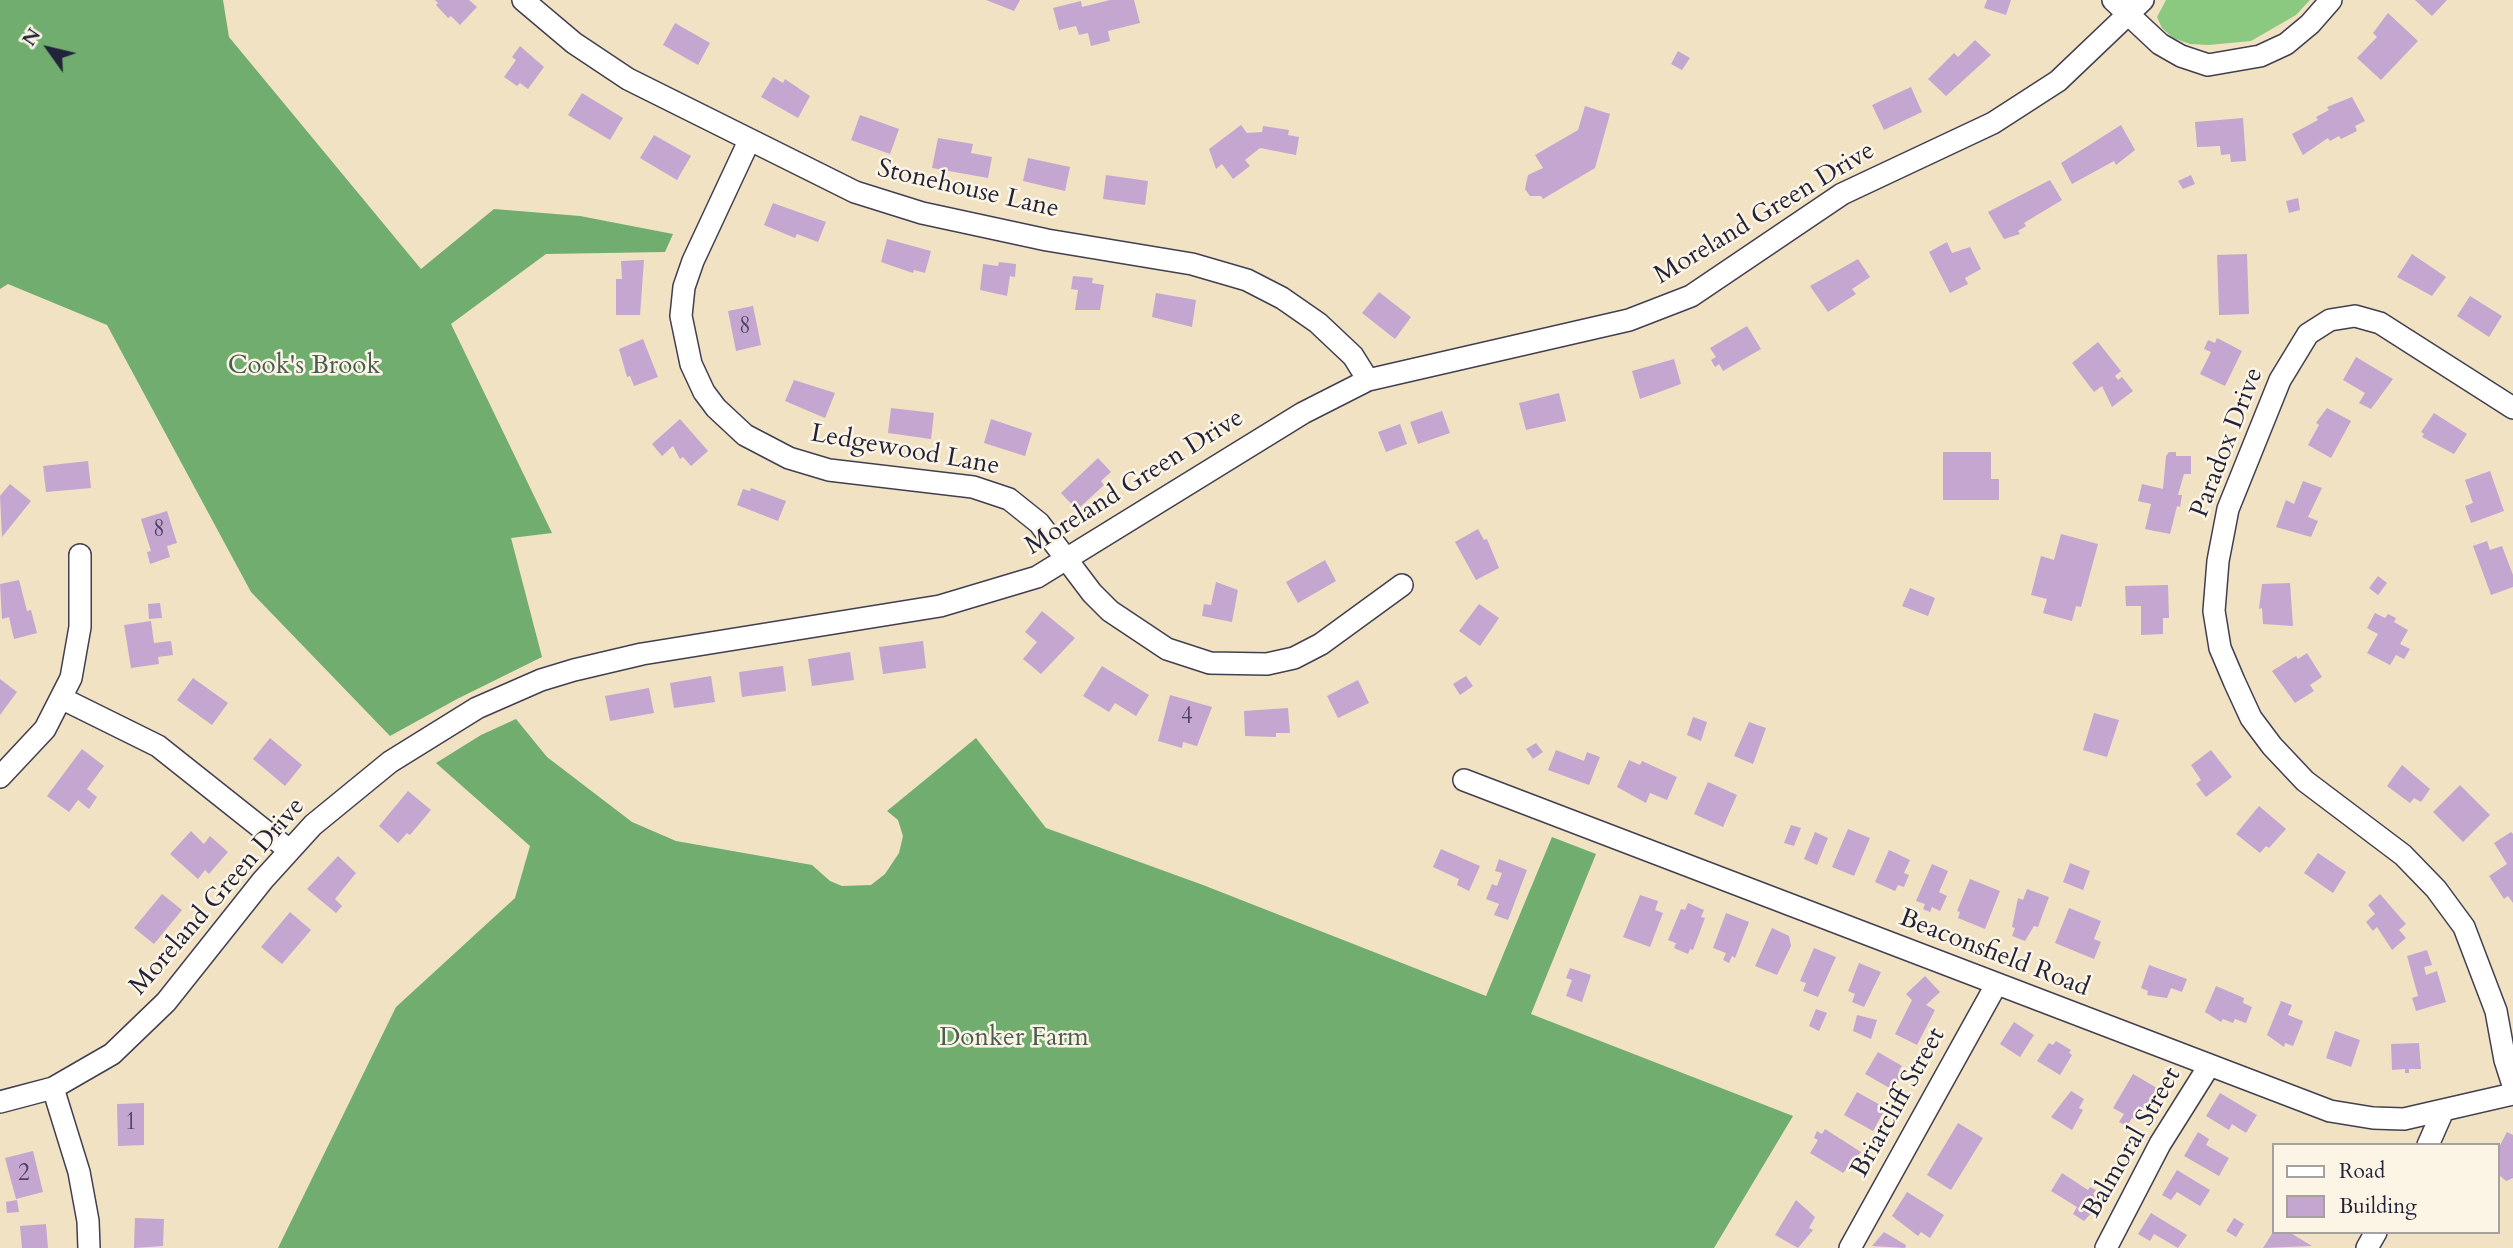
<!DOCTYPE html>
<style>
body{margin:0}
#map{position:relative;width:2513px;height:1248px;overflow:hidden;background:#f1e2c4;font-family:Cardo,serif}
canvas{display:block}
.legend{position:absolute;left:2272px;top:1143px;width:228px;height:91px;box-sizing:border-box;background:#fcf5e5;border:2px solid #a5a1a1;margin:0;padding:9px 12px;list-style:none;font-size:21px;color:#22223b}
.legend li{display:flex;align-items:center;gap:14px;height:35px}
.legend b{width:35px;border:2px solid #a5a1a1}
.north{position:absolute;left:14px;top:14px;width:70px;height:70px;-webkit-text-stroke:5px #fcf5e5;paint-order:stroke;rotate:304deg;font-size:19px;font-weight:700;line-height:28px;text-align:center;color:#22223b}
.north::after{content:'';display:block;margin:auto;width:24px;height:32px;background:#22223b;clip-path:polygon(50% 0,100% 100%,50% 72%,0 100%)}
</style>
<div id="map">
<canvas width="2513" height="1248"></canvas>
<ul class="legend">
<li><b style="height:9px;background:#fff"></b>Road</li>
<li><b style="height:19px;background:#c5a6d0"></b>Building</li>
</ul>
<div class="north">N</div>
</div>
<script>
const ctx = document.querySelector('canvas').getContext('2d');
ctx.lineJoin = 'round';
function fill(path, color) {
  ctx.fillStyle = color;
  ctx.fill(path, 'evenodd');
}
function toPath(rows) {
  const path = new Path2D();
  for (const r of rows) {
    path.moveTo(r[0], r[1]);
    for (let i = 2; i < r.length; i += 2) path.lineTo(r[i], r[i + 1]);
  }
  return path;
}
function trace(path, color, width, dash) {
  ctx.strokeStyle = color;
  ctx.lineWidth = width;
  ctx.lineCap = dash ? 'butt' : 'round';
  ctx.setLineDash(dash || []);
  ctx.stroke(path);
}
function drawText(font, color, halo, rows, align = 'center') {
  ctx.font = font + ' Cardo,serif';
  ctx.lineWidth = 5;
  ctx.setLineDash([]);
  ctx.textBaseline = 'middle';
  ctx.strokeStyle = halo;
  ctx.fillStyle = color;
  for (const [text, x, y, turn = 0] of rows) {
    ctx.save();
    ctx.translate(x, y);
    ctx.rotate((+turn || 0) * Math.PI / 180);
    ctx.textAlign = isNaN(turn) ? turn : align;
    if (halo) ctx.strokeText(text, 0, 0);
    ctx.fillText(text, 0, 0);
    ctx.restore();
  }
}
const green = toPath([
 [2166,0,2310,0,2296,15,2251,41,2209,45,2190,44,2173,38,2162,28,2157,17]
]);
const forest = toPath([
 [0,0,223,0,229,37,421,269,494,209,580,216,673,234,665,252,546,254,451,324,552,533,511,538,542,657,457,699,390,736,251,592,107,325,8,284,0,289],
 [516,719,547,757,632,822,676,841,812,865,830,881,842,886,871,885,885,874,899,853,903,836,898,820,887,811,976,738,1046,828,1203,885,1486,996,1552,837,1596,854,1531,1014,1793,1116,1714,1248,278,1248,396,1007,515,898,530,846,436,763,481,735]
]);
const building = toPath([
 [435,0,469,0,477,7,460,25,451,16,448,18,436,5,438,3],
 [986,0,1020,0,1014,11],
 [1110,0,1134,0,1140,23,1108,31,1110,41,1091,46,1088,33,1079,35,1076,26,1059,30,1053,8,1081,1,1082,7],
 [1987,0,2011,0,2006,15,1984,8],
 [2415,0,2447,0,2432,16],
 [2388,13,2418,41,2381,80,2357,58,2377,37,2373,33],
 [675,23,710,43,698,65,663,45],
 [1975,40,1991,55,1946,96,1928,79,1954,53,1958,57],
 [520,46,544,67,528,89,520,83,517,86,504,77,516,60,512,57],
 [1678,51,1690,58,1682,70,1671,64],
 [773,77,783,83,785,79,810,96,798,118,761,97],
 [1911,87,1922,112,1884,130,1872,105],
 [582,93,623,118,610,140,568,115],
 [2352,97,2365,121,2355,126,2357,131,2341,139,2339,136,2330,141,2328,138,2303,155,2292,134,2318,120,2316,117,2329,110,2327,107],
 [1585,106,1610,114,1595,168,1543,199,1541,196,1530,196,1525,189,1528,175,1543,168,1535,155,1578,130],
 [860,115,899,129,890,154,851,140],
 [2243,118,2246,161,2231,162,2230,154,2221,155,2220,146,2197,147,2195,122],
 [1241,125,1247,133,1262,132,1263,126,1289,130,1288,135,1299,137,1296,155,1260,148,1245,160,1250,166,1233,179,1222,164,1216,169,1209,149],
 [2121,125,2135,150,2116,165,2114,161,2072,184,2061,163],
 [654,135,691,156,677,180,640,158],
 [938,138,973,144,971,153,992,157,988,178,932,168],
 [1028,158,1070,167,1065,191,1023,181],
 [1106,175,1148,181,1145,205,1103,199],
 [2191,175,2195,184,2183,189,2178,181],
 [2050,180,2062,200,2024,223,2026,226,2018,231,2020,234,2004,239,1988,212],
 [2298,198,2300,210,2289,213,2286,201],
 [773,203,826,222,818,242,797,234,795,238,764,225],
 [887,239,931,251,925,273,914,270,913,273,881,262],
 [1947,242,1952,253,1970,247,1981,269,1965,278,1968,284,1950,293,1929,252],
 [2247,254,2249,314,2219,315,2217,255],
 [2412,254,2446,277,2432,296,2397,277],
 [1858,259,1870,277,1852,289,1856,294,1828,312,1810,286],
 [644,260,640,315,616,315,616,279,622,279,621,261],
 [999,262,1016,264,1015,277,1010,276,1007,296,980,290,983,264,998,266],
 [1073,276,1093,278,1092,283,1104,285,1100,310,1075,310,1078,290,1071,289],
 [1379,292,1411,317,1395,339,1362,313],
 [1156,293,1196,300,1192,327,1152,317],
 [2470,296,2502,316,2489,337,2457,316],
 [753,306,761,345,736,351,728,311],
 [1747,326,1761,349,1723,371,1719,364,1715,367,1711,360,1716,357,1710,348],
 [2217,338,2242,351,2225,386,2200,374,2211,352,2204,349,2208,340,2215,343],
 [643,339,658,377,634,386,630,376,627,377,619,349],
 [2098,342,2121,371,2115,376,2118,380,2122,377,2133,391,2112,407,2102,386,2094,392,2072,363],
 [2356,357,2393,379,2371,409,2359,403,2365,393,2343,380],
 [1674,359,1681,384,1640,399,1632,371],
 [794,380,835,393,825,418,785,401],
 [1559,393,1566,421,1526,430,1519,403],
 [891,408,934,413,931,439,888,433],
 [2327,408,2351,421,2331,458,2308,445,2319,425,2316,423],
 [1442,411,1450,433,1418,444,1410,422],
 [2434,413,2467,434,2454,454,2422,437,2424,434,2421,432],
 [680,419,708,451,691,466,683,457,680,459,673,446,662,456,652,444],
 [991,419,1032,433,1025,456,984,443],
 [1400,424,1407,444,1386,452,1378,432],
 [1943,452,1991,452,1991,479,1999,479,1999,500,1943,500],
 [2169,452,2176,452,2176,456,2191,456,2191,474,2184,474,2178,495,2182,495,2180,507,2177,506,2170,534,2145,529,2151,504,2138,501,2142,484,2163,489,2166,456],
 [1098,458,1111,472,1101,481,1104,485,1077,510,1061,493],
 [88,461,91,488,46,492,43,466],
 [2490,471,2504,511,2471,523,2465,506,2473,503,2465,480],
 [2303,481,2322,488,2308,517,2318,521,2311,537,2276,527,2286,500,2294,504],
 [10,484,31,501,2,537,0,496],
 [751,488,786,501,778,521,737,505,743,489,750,491],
 [167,511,177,543,167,546,170,557,150,564,147,552,151,551,141,519],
 [1478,529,1484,540,1487,539,1499,568,1476,580,1455,542],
 [2061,534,2098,544,2081,607,2076,606,2072,621,2043,613,2047,599,2031,595,2041,556,2054,560],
 [2487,541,2490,550,2502,546,2513,575,2513,587,2491,595,2473,546],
 [1325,560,1336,581,1298,603,1286,582],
 [2378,576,2387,583,2378,595,2369,588],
 [19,580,27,611,31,610,37,633,14,639,9,617,2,619,0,584],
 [1216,582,1238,590,1232,622,1202,616,1204,604,1211,605],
 [2290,583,2293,626,2263,624,2262,608,2259,609,2262,584],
 [2168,585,2169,618,2163,618,2163,634,2141,635,2141,606,2126,606,2125,586],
 [1910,588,1935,598,1928,616,1902,606],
 [160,603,162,618,149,619,148,604],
 [1479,604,1499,618,1480,646,1459,631],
 [1042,611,1075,638,1041,674,1023,659,1037,642,1025,632],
 [2375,613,2385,618,2388,614,2396,618,2394,622,2408,630,2400,644,2410,649,2404,659,2396,655,2390,665,2367,653,2378,634,2367,628],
 [151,621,154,643,171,641,173,655,158,657,159,664,131,668,124,625],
 [923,641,926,668,883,674,879,647],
 [850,652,854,680,812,686,808,659],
 [2307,653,2322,677,2310,685,2314,691,2295,703,2272,671,2296,656,2298,659],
 [783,666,786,691,742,697,739,672],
 [1102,666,1149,695,1136,716,1115,703,1109,712,1083,696],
 [711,676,715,702,674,708,670,683],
 [1466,676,1473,686,1460,695,1453,684],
 [193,678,228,703,212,725,177,700],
 [0,679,17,692,0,715],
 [1358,680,1369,703,1338,718,1327,696],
 [649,688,654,713,610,721,605,696],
 [1170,695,1212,707,1197,746,1183,742,1182,748,1158,741],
 [1288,708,1290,733,1276,733,1276,737,1245,736,1244,711],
 [2094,713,2119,720,2107,757,2083,750],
 [1693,717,1707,722,1701,741,1687,735],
 [1749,722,1766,728,1753,764,1734,756],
 [270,738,302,765,285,786,253,759],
 [1536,743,1543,752,1533,759,1526,749],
 [82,749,104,766,87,789,97,797,89,809,78,800,69,812,47,796],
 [1556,750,1584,761,1587,752,1600,757,1589,785,1548,770],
 [2211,750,2232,777,2206,797,2196,784,2201,780,2191,765],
 [1629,760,1640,765,1642,761,1677,777,1667,800,1650,793,1646,803,1617,787],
 [2402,765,2430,789,2421,802,2414,798,2410,803,2387,786],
 [1708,782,1737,795,1723,827,1694,814],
 [2460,785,2490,815,2463,842,2433,812],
 [408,791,431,810,410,835,407,833,398,843,379,826],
 [2259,806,2286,829,2269,848,2266,846,2260,853,2236,834],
 [1791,825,1801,828,1794,846,1784,843],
 [1848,829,1870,838,1854,876,1832,867],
 [191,831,204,844,210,836,228,852,209,874,205,870,198,879,170,854],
 [1815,832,1828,838,1817,865,1804,859],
 [2511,832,2513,834,2513,903,2508,896,2504,899,2489,876,2507,864,2494,843],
 [1441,849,1480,866,1469,891,1457,885,1459,879,1433,867],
 [1889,850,1910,860,1904,873,1909,875,1904,887,1898,885,1895,891,1875,882],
 [2318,853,2346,872,2333,893,2304,873],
 [338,856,356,873,335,899,342,906,336,913,307,889],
 [1499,859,1527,870,1508,920,1494,915,1499,904,1486,899,1492,884,1497,886,1502,873,1495,871],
 [2070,863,2090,871,2083,890,2063,882],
 [1932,864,1948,871,1939,892,1947,896,1940,911,1932,907,1930,912,1923,909,1925,904,1916,901],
 [1970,879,2000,891,1985,929,1958,918,1960,912,1957,911],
 [2027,889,2049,897,2038,927,2034,926,2025,941,2012,936,2015,928,2012,927,2018,898,2023,900],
 [162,894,182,910,154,944,134,928],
 [2380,894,2406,924,2399,930,2406,938,2392,950,2377,927,2373,931,2366,922,2375,914,2368,905],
 [1640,895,1658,901,1655,910,1663,913,1650,947,1623,937],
 [1688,903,1704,910,1701,917,1705,918,1693,950,1690,949,1688,954,1674,948,1676,943,1668,940,1681,909,1685,910],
 [2069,908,2101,921,2094,939,2101,942,2094,959,2055,943],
 [290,912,311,930,282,964,261,947],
 [1726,913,1749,922,1735,958,1732,956,1729,963,1723,960,1726,953,1713,948],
 [1772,928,1789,936,1791,946,1777,975,1755,966],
 [1814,948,1836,957,1818,997,1803,991,1806,983,1800,981],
 [2427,950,2432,965,2424,967,2426,975,2437,971,2446,1002,2416,1011,2412,998,2418,996,2407,956],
 [1859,963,1881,972,1864,1007,1852,1002,1855,994,1848,991],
 [2149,965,2187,979,2182,992,2171,988,2167,998,2147,995,2148,991,2141,988],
 [1570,968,1591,975,1582,1002,1566,996,1572,980,1566,978],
 [1925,976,1940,992,1926,1005,1935,1010,1917,1045,1895,1034,1912,1000,1906,994],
 [2216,986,2244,998,2243,1003,2252,1007,2246,1023,2235,1019,2233,1023,2223,1019,2221,1022,2205,1012],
 [2281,1001,2292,1005,2288,1015,2303,1021,2293,1046,2285,1043,2284,1047,2267,1035],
 [1816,1009,1827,1013,1819,1031,1809,1026],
 [1857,1015,1877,1020,1871,1039,1853,1031],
 [2014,1022,2034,1035,2020,1057,2000,1044],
 [2335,1031,2360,1040,2351,1067,2326,1058],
 [2056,1041,2071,1050,2069,1053,2072,1055,2060,1075,2037,1061,2049,1043,2053,1045],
 [2419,1043,2421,1069,2409,1069,2409,1073,2405,1073,2405,1069,2392,1070,2391,1044],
 [1878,1052,1902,1066,1899,1070,1903,1073,1893,1090,1865,1074],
 [2133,1074,2157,1088,2137,1121,2132,1118,2127,1126,2119,1122,2124,1114,2113,1108],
 [2071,1091,2084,1099,2079,1108,2083,1110,2072,1130,2051,1117],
 [1857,1092,1882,1106,1880,1109,1884,1111,1873,1131,1844,1115],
 [2220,1093,2257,1115,2246,1133,2232,1124,2229,1130,2206,1116],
 [144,1103,144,1145,118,1146,117,1104],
 [1958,1123,1983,1138,1951,1190,1927,1175],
 [1825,1129,1861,1152,1843,1173,1810,1153,1818,1140,1814,1138,1817,1131,1822,1134],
 [2198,1132,2209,1139,2206,1145,2229,1158,2219,1176,2184,1156],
 [2507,1132,2513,1135,2513,1178,2506,1181,2497,1173,2500,1168,2497,1151],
 [33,1151,43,1192,16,1199,5,1158],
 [2177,1170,2210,1190,2200,1206,2177,1192,2171,1200,2162,1195],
 [2062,1173,2088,1190,2090,1187,2096,1190,2093,1194,2098,1197,2094,1204,2098,1206,2084,1221,2073,1214,2077,1207,2051,1191],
 [1907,1192,1944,1215,1930,1238,1921,1232,1918,1236,1892,1216],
 [17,1200,19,1212,7,1213,6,1202],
 [1796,1200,1815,1217,1809,1228,1813,1230,1798,1248,1775,1235],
 [2151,1213,2187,1235,2178,1248,2154,1234,2150,1241,2138,1234],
 [135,1218,164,1219,163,1246,134,1248],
 [2234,1218,2244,1224,2236,1237,2226,1231],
 [46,1224,48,1248,22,1248,20,1226],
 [1884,1232,1906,1245,1905,1248,1872,1246],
 [2273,1232,2289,1232,2312,1246,2263,1248]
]);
const minor = toPath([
 [523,0,574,43,628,79,855,192,922,213,1047,240,1192,264,1247,280,1282,298,1318,323,1353,356,1368,380],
 [2113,0,2160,44,2181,56,2208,65,2260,56,2286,44,2310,24,2331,0],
 [749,141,693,261,684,287,681,316,691,364,704,392,716,408,745,435,789,458,829,470,973,487,1009,499,1039,523,1092,593,1110,611,1167,649,1210,663,1267,664,1294,658,1321,644,1402,585],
 [2513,408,2380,323,2355,316,2330,320,2308,334,2280,380,2228,509,2218,561,2214,611,2220,648,2234,681,2251,718,2272,746,2305,781,2403,855,2436,889,2464,927,2496,1011,2505,1060,2513,1085],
 [63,699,158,746,289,850],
 [0,777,45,729,71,678,80,627,80,555],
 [1464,780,2330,1111,2373,1118,2404,1119,2513,1094],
 [53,1088,79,1172,88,1221,89,1248],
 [0,1102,53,1088,112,1054,166,1002,263,880,313,825,390,762,477,708,541,680,574,670,642,654,940,606,1037,577,1303,413,1368,380,1629,320,1691,296,1842,194,1993,123,2058,81,2143,0],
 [2428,1145,2443,1111],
 [1850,1248,1996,985],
 [2106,1248,2160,1144,2209,1066],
 [2367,1248,2376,1232]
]);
const numberNames = [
 ["8",745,328],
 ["8",159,531],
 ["4",1187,718],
 ["1",131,1124],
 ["2",24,1175]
];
const streetNames = [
 ["Stonehouse Lane",968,190,13],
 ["Moreland Green Drive",1765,214,-31],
 ["Paradox Drive",2228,443,-69],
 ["Ledgewood Lane",905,451,10],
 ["Moreland Green Drive",1135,483,-32],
 ["Moreland Green Drive",218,897,-49],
 ["Beaconsfield Road",1994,954,21],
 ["Briarcliff Street",1899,1103,-61],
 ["Balmoral Street",2133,1143,-60]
];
const parkNames = [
 ["Cook's Brook",304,367],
 ["Donker Farm",1014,1039]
];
fill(green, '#8bc980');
fill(forest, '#70ad6e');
fill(building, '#c5a6d0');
trace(minor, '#413f50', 24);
trace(minor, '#fff', 21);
drawText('23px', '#4b4360', null, numberNames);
drawText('26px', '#22223b', '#fcf5e5', streetNames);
drawText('26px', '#475c53', '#fcf5e5', parkNames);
</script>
